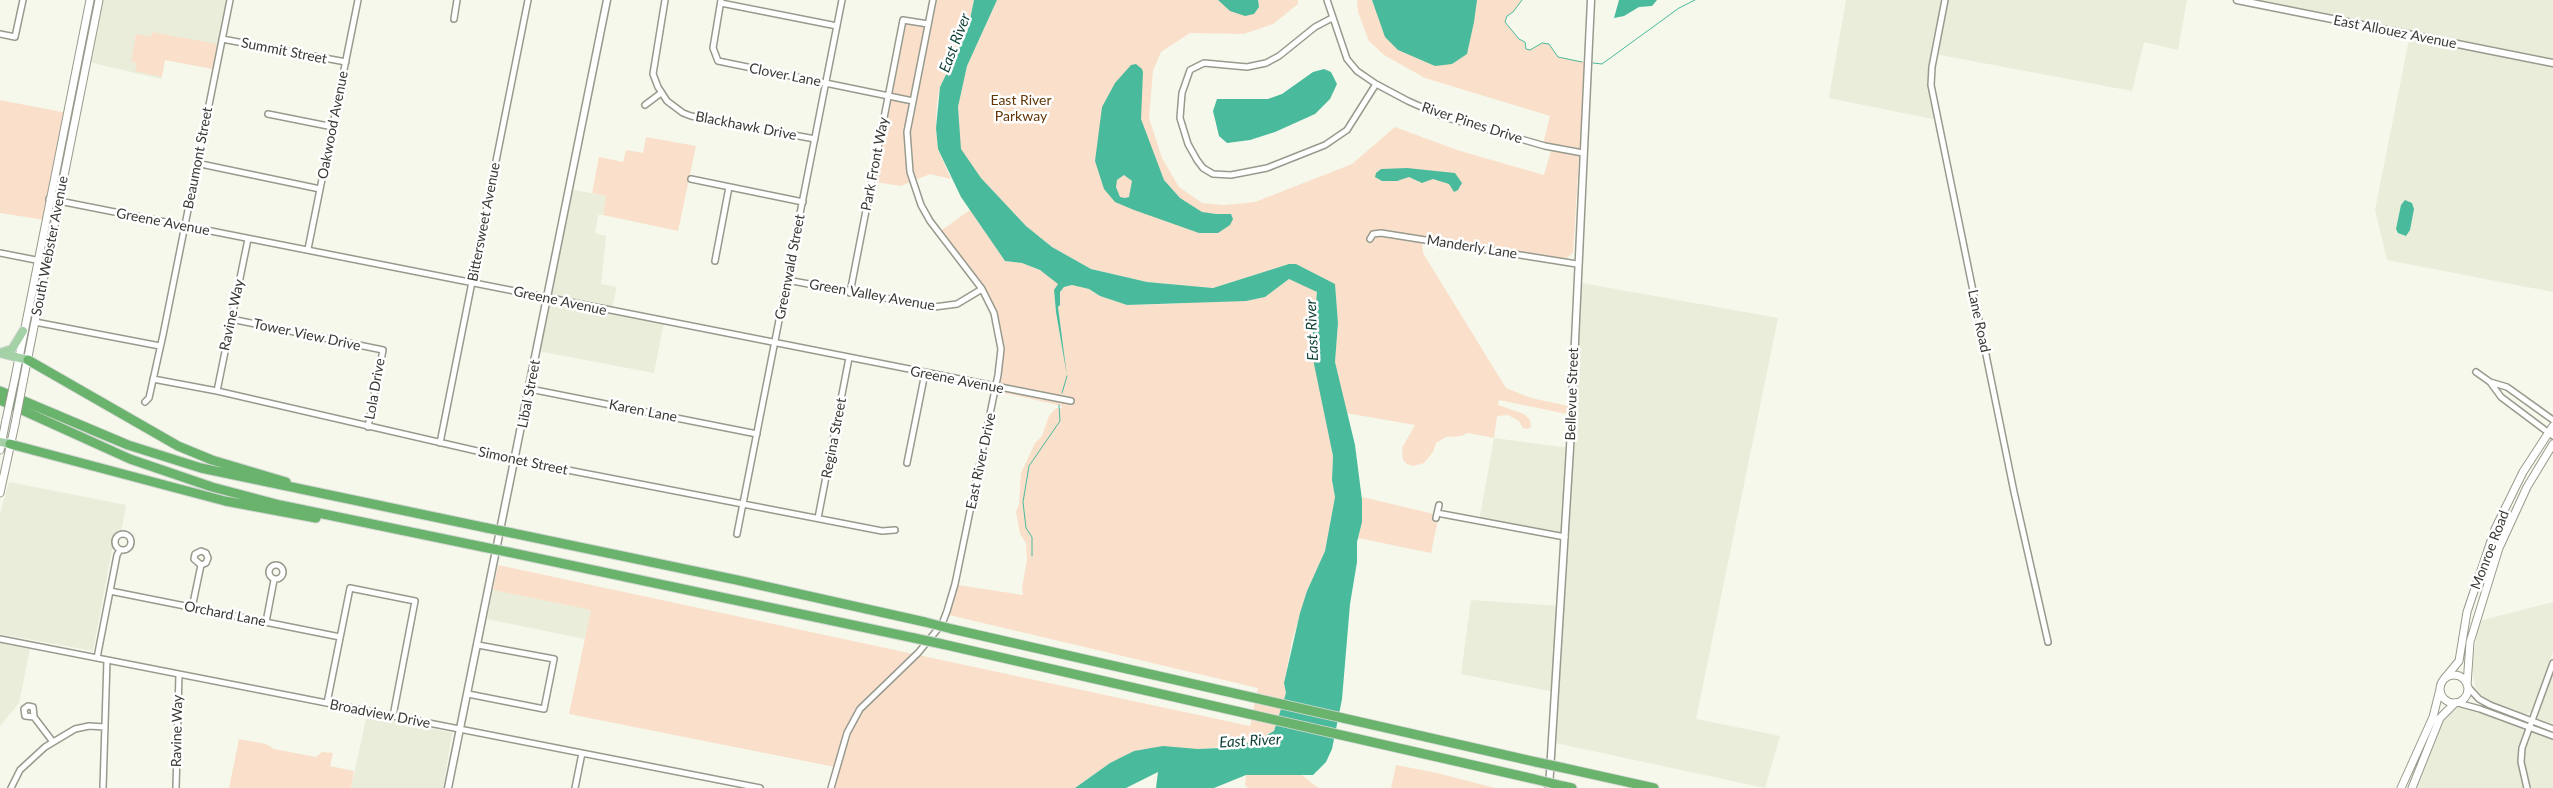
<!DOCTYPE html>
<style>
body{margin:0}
canvas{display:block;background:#f5f8ea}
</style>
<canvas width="2553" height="788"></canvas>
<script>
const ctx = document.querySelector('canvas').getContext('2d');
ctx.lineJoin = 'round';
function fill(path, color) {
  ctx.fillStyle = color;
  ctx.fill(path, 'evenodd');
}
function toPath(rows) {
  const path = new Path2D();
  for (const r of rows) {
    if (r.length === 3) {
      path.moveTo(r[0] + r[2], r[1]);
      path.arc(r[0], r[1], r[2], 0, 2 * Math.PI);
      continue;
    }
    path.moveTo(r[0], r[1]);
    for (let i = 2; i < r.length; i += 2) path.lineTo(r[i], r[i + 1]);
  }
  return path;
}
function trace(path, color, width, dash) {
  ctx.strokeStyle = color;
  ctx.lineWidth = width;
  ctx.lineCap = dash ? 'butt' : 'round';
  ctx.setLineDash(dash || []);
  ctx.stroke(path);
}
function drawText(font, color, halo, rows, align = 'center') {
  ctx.font = font + ' Lato,sans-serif';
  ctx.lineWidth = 5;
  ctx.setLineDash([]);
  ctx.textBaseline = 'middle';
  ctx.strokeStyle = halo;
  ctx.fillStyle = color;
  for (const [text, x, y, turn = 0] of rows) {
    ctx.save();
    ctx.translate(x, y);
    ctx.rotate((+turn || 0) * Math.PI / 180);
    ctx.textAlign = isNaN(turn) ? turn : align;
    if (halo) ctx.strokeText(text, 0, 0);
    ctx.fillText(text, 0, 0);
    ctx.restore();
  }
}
const built = toPath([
 [101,0,227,0,213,69,165,60,161,79,89,62],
 [1846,0,2187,0,2178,50,2144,42,2132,91,1935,54,1931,85,1938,120,1829,98],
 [2237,0,2553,0,2553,292,2387,260,2375,210,2410,35],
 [569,189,606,196,603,215,598,215,595,233,606,236,601,284,617,287,611,311,664,322,654,373,538,351],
 [1576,282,1778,318,1696,719,1780,736,1765,788,1551,742,1555,692,1461,674,1471,600,1560,606,1564,537,1479,522,1494,438,1569,448],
 [9,482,126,505,121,533,114,539,93,651,0,634,0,514],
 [493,590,591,610,585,639,487,619],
 [2553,602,2553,652,2531,712,2524,715,2484,698,2475,687,2472,666,2479,621],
 [0,643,30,649,19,703,0,726],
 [2553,663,2553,728,2533,718],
 [2458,703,2553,736,2553,788,2412,788,2437,725],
 [367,714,452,733,443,788,351,788]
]);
const green = toPath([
 [937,0,974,0,968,29,940,87,937,102,936,128,938,149,951,179,930,174,901,186,875,182,906,25,908,24,931,29],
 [997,0,1298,0,1298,4,1273,24,1244,34,1190,33,1161,52,1153,71,1149,118,1162,158,1179,187,1202,203,1224,205,1255,202,1352,164,1395,127,1457,150,1544,175,1552,147,1543,144,1550,116,1425,78,1384,55,1369,41,1358,12,1357,0,1522,0,1513,12,1507,16,1505,22,1519,39,1524,42,1526,49,1530,50,1542,43,1549,44,1558,57,1585,62,1573,253,1565,259,1421,236,1423,253,1506,388,1531,398,1568,406,1567,414,1499,400,1498,405,1524,414,1530,420,1531,427,1528,429,1523,428,1519,421,1508,415,1497,416,1494,438,1468,433,1461,436,1446,437,1436,443,1433,452,1424,463,1413,466,1407,464,1403,460,1402,448,1415,425,1346,413,1335,362,1338,323,1335,285,1307,270,1317,292,1315,315,1318,379,1333,456,1332,480,1335,497,1325,551,1307,591,1292,641,1284,683,1286,693,1281,713,1274,731,1254,742,1110,763,1075,788,835,788,840,768,569,714,591,610,493,590,498,565,1250,726,1258,688,949,615,958,585,1023,595,1022,587,1027,560,1026,543,1020,534,1016,512,1019,504,1021,473,1035,443,1042,436,1049,416,1056,408,1062,408,1062,406,996,391,999,330,987,297,939,232,970,210,1005,261,1022,263,1040,270,1057,281,1059,284,1054,290,1056,312,1065,362,1058,307,1060,305,1060,292,1064,287,1072,285,1089,289,1100,296,1127,305,1173,304,1265,297,1289,279,1289,264,1213,288,1147,282,1091,269,1052,247,1026,226,981,178,960,149,958,107,967,66],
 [152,32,217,44,213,69,165,60,162,77,135,71,137,63,131,62,136,34,151,37],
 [0,100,67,113,45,220,0,213],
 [646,137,696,146,678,231,603,215,606,196,592,193,599,157,623,162,626,150,643,153],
 [1362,497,1434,514,1433,519,1438,520,1431,553,1358,538,1362,522],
 [239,739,266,744,274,749,316,757,322,752,333,753,330,766,354,771,351,788,229,788],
 [1396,765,1437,773,1495,788,1391,788],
 [1246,775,1302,775,1318,788,1248,788,1245,785]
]);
const water = toPath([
 [974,0,997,0,967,66,958,107,961,149,981,178,1026,226,1052,247,1091,269,1147,282,1213,288,1289,264,1296,264,1335,284,1338,323,1335,362,1355,445,1362,500,1362,522,1357,542,1357,562,1350,604,1342,699,1332,749,1326,762,1313,775,1246,775,1214,788,1156,788,1158,772,1126,788,1075,788,1110,763,1134,751,1163,746,1198,749,1220,748,1254,742,1274,731,1286,693,1284,683,1300,613,1307,591,1325,551,1335,497,1332,480,1333,456,1314,364,1312,341,1317,292,1289,279,1265,297,1246,301,1127,305,1100,296,1089,289,1072,285,1064,287,1060,292,1060,305,1058,307,1067,376,1056,312,1054,290,1058,284,1040,270,1022,263,1005,261,961,197,938,149,936,128,940,87,968,29],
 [1218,0,1258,0,1259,7,1254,14,1245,16,1230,11],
 [1372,0,1477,0,1474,22,1467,54,1452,64,1435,66,1398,50,1385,37],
 [1619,0,1657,0,1652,6,1639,7,1624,16,1614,18],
 [1136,64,1142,69,1143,72,1141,119,1164,180,1180,198,1202,212,1216,214,1231,214,1233,219,1230,225,1218,233,1199,233,1134,210,1115,202,1104,189,1095,161,1102,107,1115,83,1131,65],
 [1124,175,1132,181,1129,197,1125,198,1120,197,1116,187,1117,180],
 [1324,69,1331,72,1337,84,1330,99,1315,114,1275,132,1250,140,1227,143,1219,136,1213,111,1217,99,1268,99,1282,94,1313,72],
 [1407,168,1455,173,1462,183,1458,190,1454,192,1449,184,1433,179,1422,183,1409,177,1397,181,1382,181,1375,177,1376,173,1381,169],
 [2405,200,2412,203,2414,209,2410,230,2406,236,2398,233,2396,229,2401,205]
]);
const stream = toPath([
 [1522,0,1513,12,1507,16,1505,22,1519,39,1525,42,1526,49,1530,50,1542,43,1549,44,1558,57,1582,62],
 [1593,63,1602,64,1679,8,1695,0],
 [1062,393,1067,376],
 [1032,556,1032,537,1026,528,1023,502,1029,466,1060,421,1059,405]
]);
const minor = toPath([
 [665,0,653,74,658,87,667,101,683,113,691,116,815,139],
 [721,0,713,48,718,61,913,101],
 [1327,0,1347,59,1357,71,1376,84,1408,101,1444,117,1545,146,1583,153],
 [1945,0,1932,67,1931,85,2014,492,2048,642],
 [721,3,837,26],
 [1332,18,1315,27,1279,56,1266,63,1247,67,1204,63,1190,70,1182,93,1180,118,1188,144,1197,160,1203,168,1213,174,1231,175,1267,168,1325,145,1347,130,1376,84],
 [454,19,457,0],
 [0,34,15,37,23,0],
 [222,39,346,62],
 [645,105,661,93],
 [268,114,333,127],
 [196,163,320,189],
 [691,179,803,202],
 [49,199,1071,401],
 [1370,239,1373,234,1381,233,1577,264],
 [308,249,358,0],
 [0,253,41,261],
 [715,261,729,187],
 [787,280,934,307,957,304,982,289],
 [850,293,903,20,928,24],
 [231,319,383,350,368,427],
 [35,322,160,346],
 [2476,372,2490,382,2501,397,2553,436],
 [153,379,217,391,516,460,882,531,895,530],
 [2490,382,2507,387,2553,420],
 [530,389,757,434],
 [217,391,248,239],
 [145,402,149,398,163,335,230,0],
 [440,443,528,0],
 [907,463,925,373],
 [1437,513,1565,537],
 [818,518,849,358],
 [1436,518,1439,505],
 [737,534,842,0],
 [123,542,8],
 [276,572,7],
 [110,591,340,637],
 [192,608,201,565,206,563,208,558,206,553,201,551,195,554,194,559,201,565],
 [266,622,274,580],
 [0,639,760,788],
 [97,658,117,555,120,550],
 [2468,687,2479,699,2490,705,2553,729],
 [468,694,544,709,554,659,478,645],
 [327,703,350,588,415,601,393,716],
 [2458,703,2480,709,2553,736],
 [34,717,25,716,24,709,28,706,33,707,34,717,53,742],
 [11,788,20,770,45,747,75,729,89,726,105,727],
 [103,788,107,660],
 [176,788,179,674],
 [575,788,582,753],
 [831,788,847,733,860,709,918,653,942,624,947,611,955,584,998,375,1001,349,994,313,982,289,930,221,921,205,910,172,907,132,933,0],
 [2527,788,2521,762,2522,748,2553,663]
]);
const tertiary = toPath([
 [2237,0,2553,63],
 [448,788,607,0],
 [1549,788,1570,448,1591,0]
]);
const secondary = toPath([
 [15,378,90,0],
 [23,382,99,0],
 [0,450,6,420],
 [0,493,15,424],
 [2454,689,14],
 [2444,679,2459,661,2467,612,2495,529,2523,472,2553,426],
 [2467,685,2470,642,2499,548,2527,487,2553,444],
 [2401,788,2433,717,2440,689],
 [2412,788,2440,718,2455,703]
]);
const primary = toPath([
 [0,353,12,349,23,331],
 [3,354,28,360],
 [0,442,10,444]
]);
const motorway = toPath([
 [28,360,178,446,212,460,286,482],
 [0,391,128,445,201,468,487,528],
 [0,400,130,459,212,487,280,505,483,547],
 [10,444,225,501,316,518],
 [512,533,737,580,925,622],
 [508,552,914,638],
 [952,629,1536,762],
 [942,644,1534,779],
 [1564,768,1654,788],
 [1563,786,1572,788]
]);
const secondaryBridge = toPath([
 [6,420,15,378],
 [15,424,23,382]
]);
const motorwayBridge = toPath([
 [487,528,512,533],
 [483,547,508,552],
 [925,622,952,629],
 [914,638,942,644],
 [1536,762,1564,768],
 [1534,779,1563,786]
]);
const streetNames = [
 ["East Allouez Avenue",2395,32,11],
 ["Summit Street",284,51,11],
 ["Clover Lane",785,75,11],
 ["River Pines Drive",1472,123,18],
 ["Oakwood Avenue",333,125,-79],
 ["Blackhawk Drive",746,126,11],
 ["Beaumont Street",198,158,-79],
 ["Park Front Way",875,164,-79],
 ["Greene Avenue",163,222,11],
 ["Bittersweet Avenue",484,222,-79],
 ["South Webster Avenue",50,246,-79],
 ["Manderly Lane",1472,247,9],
 ["Greenwald Street",790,267,-79],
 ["Green Valley Avenue",872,295,10],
 ["Greene Avenue",560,301,12],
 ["Ravine Way",232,315,-78],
 ["Lane Road",1979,321,78],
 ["Tower View Drive",307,335,12],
 ["Greene Avenue",957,380,11],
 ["Lola Drive",375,389,-80],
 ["Libal Street",529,394,-79],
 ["Bellevue Street",1572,394,-88],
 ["Karen Lane",643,411,11],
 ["Regina Street",834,438,-79],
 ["Simonet Street",523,461,12],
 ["East River Drive",981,461,-78],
 ["Monroe Road",2490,550,-69],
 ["Orchard Lane",225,614,11],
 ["Broadview Drive",380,714,11],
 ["Ravine Way",177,731,-89]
];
const parkNames = [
 ["East River",1021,100],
 ["Parkway",1021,116]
];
const waterNames = [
 ["East River",955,43,-69],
 ["East River",1312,330,-92],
 ["East River",1250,741,-3]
];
fill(built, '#e9edd9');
fill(green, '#fae0cb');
fill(water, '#4aba9d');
trace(stream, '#4aba9d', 1);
trace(minor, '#989a8e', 8);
trace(tertiary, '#989a8e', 9);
trace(secondary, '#989a8e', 9);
trace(primary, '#d7d8d7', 10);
trace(motorway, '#d7d8d7', 11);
trace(minor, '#fff', 5);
trace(tertiary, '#fff', 6);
trace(secondary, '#fff', 7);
trace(primary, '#a5d1a7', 8);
trace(motorway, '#69b36c', 9);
trace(secondaryBridge, '#989a8e', 9, []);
trace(motorwayBridge, '#d7d8d7', 11, []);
trace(secondaryBridge, '#fff', 7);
trace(motorwayBridge, '#69b36c', 9);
drawText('14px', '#393a35', '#fff', streetNames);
drawText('14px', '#623606', '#fff', parkNames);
drawText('italic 15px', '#0d3f33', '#fff', waterNames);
</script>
